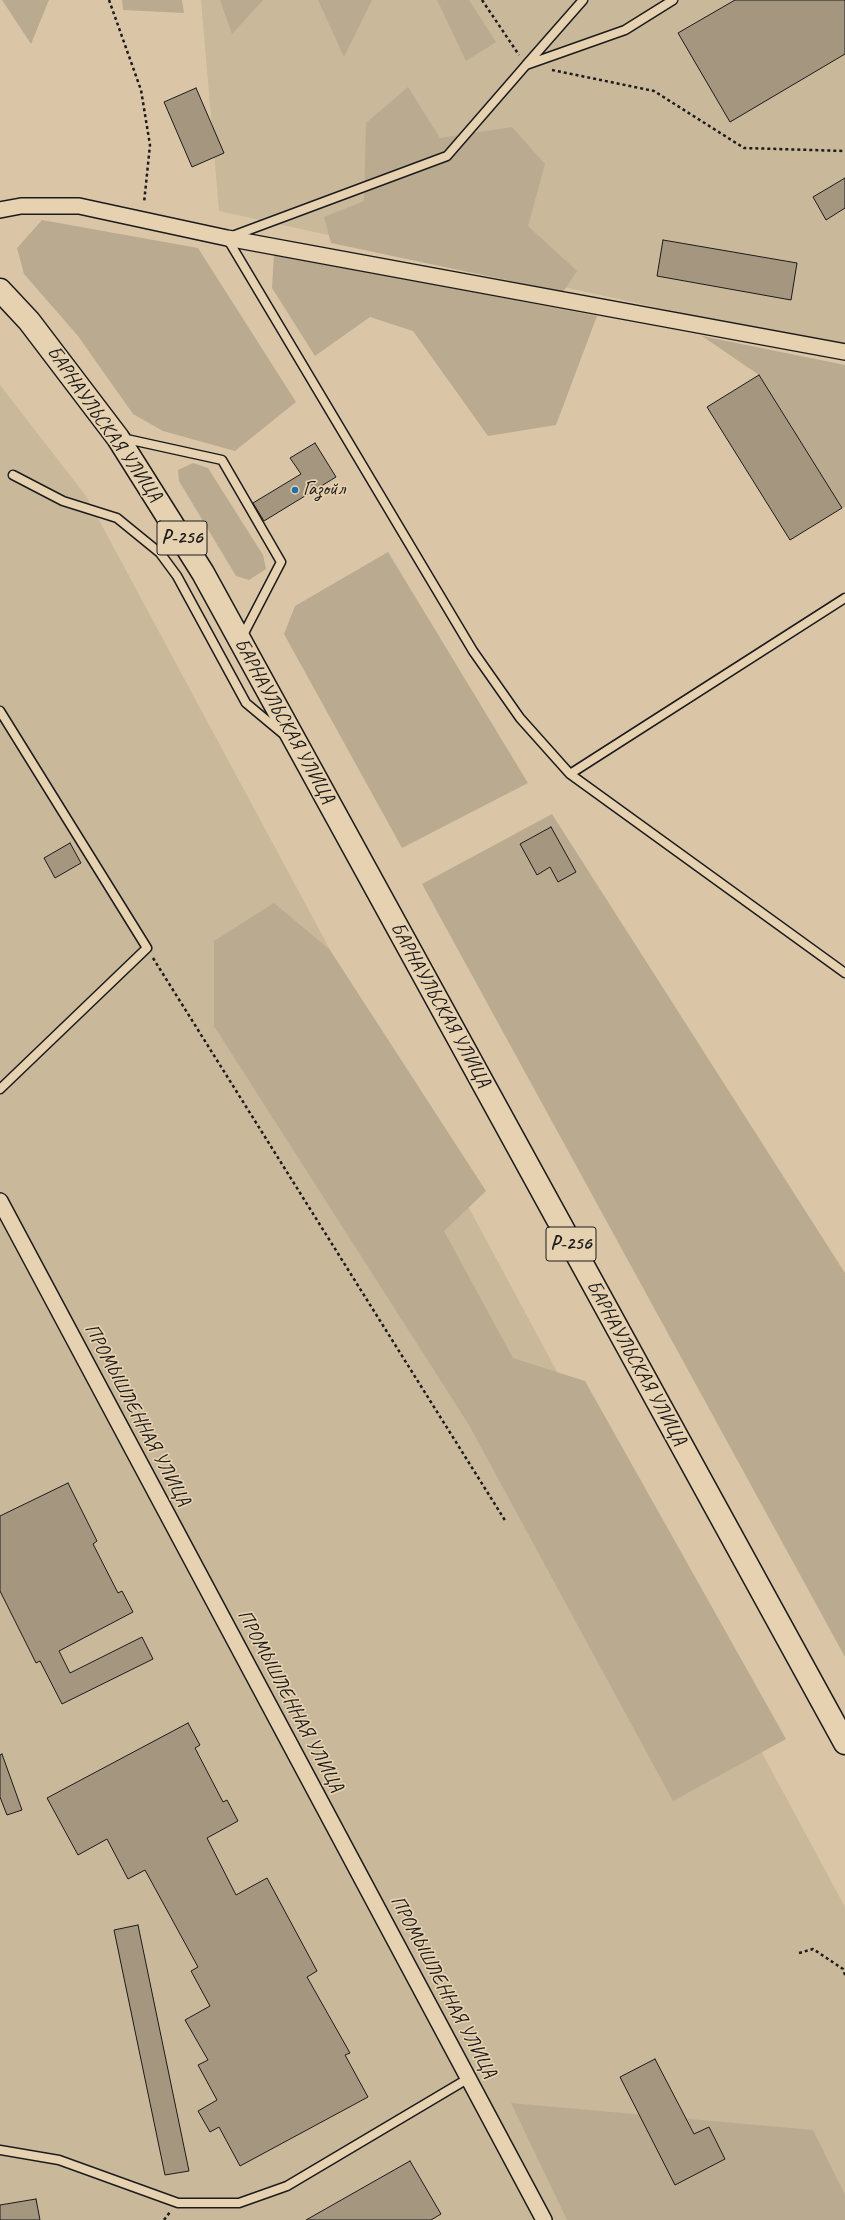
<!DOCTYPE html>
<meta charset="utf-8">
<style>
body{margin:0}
canvas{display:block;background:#dac6a7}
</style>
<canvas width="845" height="2220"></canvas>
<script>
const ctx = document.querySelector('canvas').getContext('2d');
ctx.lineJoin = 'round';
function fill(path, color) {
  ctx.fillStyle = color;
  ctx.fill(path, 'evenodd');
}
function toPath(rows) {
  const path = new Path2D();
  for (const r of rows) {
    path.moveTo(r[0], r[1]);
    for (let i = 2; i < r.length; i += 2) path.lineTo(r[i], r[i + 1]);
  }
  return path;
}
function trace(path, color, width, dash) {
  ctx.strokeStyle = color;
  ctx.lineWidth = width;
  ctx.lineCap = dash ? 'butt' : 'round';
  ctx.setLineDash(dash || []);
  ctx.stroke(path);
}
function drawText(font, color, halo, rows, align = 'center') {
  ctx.font = font + ' Caveat,sans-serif';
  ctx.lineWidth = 3.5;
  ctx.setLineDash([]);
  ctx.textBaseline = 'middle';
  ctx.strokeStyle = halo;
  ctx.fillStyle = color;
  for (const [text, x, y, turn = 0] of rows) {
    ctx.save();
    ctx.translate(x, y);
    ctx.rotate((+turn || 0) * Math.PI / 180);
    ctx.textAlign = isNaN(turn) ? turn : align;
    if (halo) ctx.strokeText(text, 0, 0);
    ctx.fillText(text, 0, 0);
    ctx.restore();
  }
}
const built = toPath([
 [201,0,845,0,845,349,219,211],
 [0,385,86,496,845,1907,845,2220,0,2220]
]);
const green = toPath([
 [2,0,49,0,31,44],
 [122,0,182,0,184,13,123,10],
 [220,0,263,0,232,34],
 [318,0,372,0,344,57],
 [437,0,469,0,496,42,466,61],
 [408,87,440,138,512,127,545,164,528,226,577,271,563,292,331,243,324,217,364,201,366,123],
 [42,220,198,248,296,402,235,451,163,431,133,414,78,336,24,274,17,248],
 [274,253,597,316,556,425,488,436,413,331,370,317,315,356,272,288],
 [702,336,845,365,845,507,842,508,759,375],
 [193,463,208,468,263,555,266,569,249,580,236,576,179,481,178,470],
 [388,552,528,783,402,848,284,634,295,606],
 [552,814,845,1273,845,1657,422,884],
 [274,903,330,950,486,1191,444,1231,513,1358,585,1381,786,1739,673,1801,469,1425,214,1026,214,941],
 [511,2103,813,2130,845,2195,845,2220,567,2220]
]);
const building = toPath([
 [735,0,845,0,845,54,730,122,678,33,735,0],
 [196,88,224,153,192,167,164,102,196,88],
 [845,178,845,208,826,220,813,197,845,178],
 [663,240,797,263,791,300,657,276,663,240],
 [759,375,842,508,790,540,707,407,759,375],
 [315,443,336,477,264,521,253,503,301,474,290,458,315,443],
 [551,827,576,872,558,882,550,867,537,875,520,844,551,827],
 [70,843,81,863,55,878,44,858,70,843],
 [68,1483,97,1541,93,1544,118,1593,122,1591,133,1612,59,1651,70,1673,142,1637,153,1659,62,1704,40,1661,36,1663,0,1591,0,1516,68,1483],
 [188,1723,200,1745,195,1748,223,1802,227,1800,238,1821,207,1838,236,1895,267,1878,317,1971,307,1977,350,2053,345,2055,368,2097,240,2166,219,2127,210,2132,198,2111,217,2100,198,2065,208,2060,185,2020,210,2006,191,1971,198,1967,145,1870,128,1879,107,1839,78,1855,47,1798,188,1723],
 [2,1754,22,1810,7,1815,0,1797,0,1755,2,1754],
 [138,1925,189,2171,165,2175,114,1930,138,1925],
 [655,2059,694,2134,709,2127,725,2159,675,2185,620,2077,655,2059],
 [410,2161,441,2214,431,2220,306,2220,410,2161],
 [36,2199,40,2220,0,2220,0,2205,36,2199]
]);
const path = toPath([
 [109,0,141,90,150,145,144,203],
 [482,0,519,55],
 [552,70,654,91,744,148,845,151],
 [153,958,506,1522],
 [799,1953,813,1949,843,1969,845,1975],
 [164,2220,170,2212]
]);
const lane = toPath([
 [673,0,625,30,526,65,447,156,227,238,473,651,520,718,570,774,845,973],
 [526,65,583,0],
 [122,438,222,460,281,562,241,639],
 [13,475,63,501,117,518,160,553,177,576,246,703,282,733],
 [0,711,147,948,0,1089],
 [570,774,845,598],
 [0,2150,59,2160,178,2203,239,2203,287,2186,469,2078]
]);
const street = toPath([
 [0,210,21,206,79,206,227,238,845,352],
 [0,1201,544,2220]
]);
const highway = toPath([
 [0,290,29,321,118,438,203,573,845,1743]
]);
const markers = [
 [295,490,4,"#1f6fb2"]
];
const shields = [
 [182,538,50],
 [571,1244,50]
];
const shieldNames = [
 ["Р-256",182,538],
 ["Р-256",571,1244]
];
const streetNames = [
 ["БАРНАУЛЬСКАЯ УЛИЦА",104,424,55],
 ["БАРНАУЛЬСКАЯ УЛИЦА",284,721,61],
 ["БАРНАУЛЬСКАЯ УЛИЦА",440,1005,61],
 ["БАРНАУЛЬСКАЯ УЛИЦА",636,1363,61],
 ["ПРОМЫШЛЕННАЯ УЛИЦА",137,1415,62],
 ["ПРОМЫШЛЕННАЯ УЛИЦА",290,1701,62],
 ["ПРОМЫШЛЕННАЯ УЛИЦА",443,1987,62]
];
const poiNames = [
 ["Газойл",303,490]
];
fill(built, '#cab89b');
fill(green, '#baaa90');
fill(building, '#a59680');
trace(building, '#1c1c1c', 1);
trace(lane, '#1c1c1c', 11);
trace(street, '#1c1c1c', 18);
trace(highway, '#1c1c1c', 25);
trace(path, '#1c1c1c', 2.5, [3, 3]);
trace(lane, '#e6d1b0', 8);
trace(street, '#e6d1b0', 15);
trace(highway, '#e6d1b0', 22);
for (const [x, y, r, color] of markers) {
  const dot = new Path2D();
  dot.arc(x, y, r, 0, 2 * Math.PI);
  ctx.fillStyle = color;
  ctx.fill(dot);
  trace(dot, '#e6d1b0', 1.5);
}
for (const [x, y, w] of shields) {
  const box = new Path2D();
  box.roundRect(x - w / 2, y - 17, w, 34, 3);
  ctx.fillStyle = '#e6d1b0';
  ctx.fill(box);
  trace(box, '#1c1c1c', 1);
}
drawText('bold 19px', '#1c1c1c', null, shieldNames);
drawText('20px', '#1c1c1c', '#e6d1b0', streetNames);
drawText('20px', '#1c1c1c', '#e6d1b0', poiNames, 'left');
</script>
